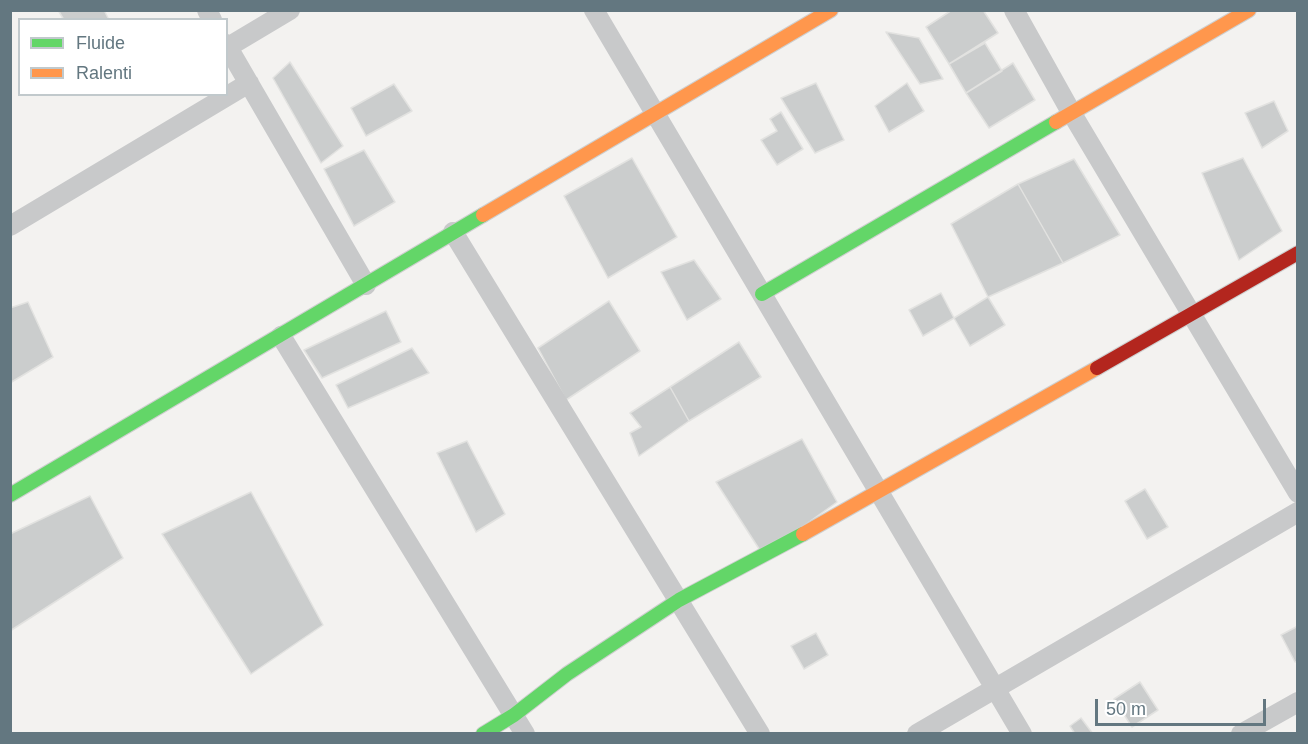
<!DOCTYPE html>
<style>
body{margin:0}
#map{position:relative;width:1308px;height:744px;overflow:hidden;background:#f3f2f0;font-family:Helvetica,sans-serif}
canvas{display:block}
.frame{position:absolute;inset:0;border:12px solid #637780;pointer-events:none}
.legend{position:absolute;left:18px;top:18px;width:210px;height:78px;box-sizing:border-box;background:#fff;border:2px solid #c1c9cc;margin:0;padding:8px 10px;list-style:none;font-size:18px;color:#637780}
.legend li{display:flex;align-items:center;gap:12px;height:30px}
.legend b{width:30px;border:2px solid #c1c9cc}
.scale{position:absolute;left:1095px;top:699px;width:171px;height:27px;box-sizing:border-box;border:3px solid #637780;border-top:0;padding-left:8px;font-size:18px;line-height:21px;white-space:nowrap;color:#637780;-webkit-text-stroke:4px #fff;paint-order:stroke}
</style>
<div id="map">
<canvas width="1308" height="744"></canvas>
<div class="frame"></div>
<ul class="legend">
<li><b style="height:8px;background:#63d668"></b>Fluide</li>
<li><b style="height:8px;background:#ff974d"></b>Ralenti</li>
</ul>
<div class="scale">50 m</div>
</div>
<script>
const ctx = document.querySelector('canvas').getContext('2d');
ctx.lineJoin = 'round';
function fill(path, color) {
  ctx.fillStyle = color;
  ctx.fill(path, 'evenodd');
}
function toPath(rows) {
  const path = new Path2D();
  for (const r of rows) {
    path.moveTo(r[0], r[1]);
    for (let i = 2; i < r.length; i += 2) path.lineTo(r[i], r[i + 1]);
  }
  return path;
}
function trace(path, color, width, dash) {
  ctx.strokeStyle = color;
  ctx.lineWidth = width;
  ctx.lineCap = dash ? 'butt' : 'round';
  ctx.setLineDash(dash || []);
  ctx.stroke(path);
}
const building = toPath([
 [58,10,104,10,109,20,64,20,58,10],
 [952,10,983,10,998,33,949,64,926,27,952,10],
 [886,32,919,38,943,79,920,84,886,32],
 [985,43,1002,71,966,93,949,64,985,43],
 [290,62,343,146,321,163,273,78,290,62],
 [1013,63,1035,100,989,128,966,93,1013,63],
 [816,83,844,140,815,153,781,98,816,83],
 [907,83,924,111,889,132,875,106,907,83],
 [394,84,412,111,366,136,351,108,394,84],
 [1274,101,1288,131,1262,148,1245,113,1274,101],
 [781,112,803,149,777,165,761,140,777,131,770,119,781,112],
 [364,150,395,202,354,226,324,169,364,150],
 [632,158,677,237,608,278,564,196,632,158],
 [1243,158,1282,231,1239,260,1202,173,1243,158],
 [1074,159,1120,235,1063,263,1018,184,1074,159],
 [1018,184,1063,263,988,297,951,224,1018,184],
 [694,260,721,299,687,320,661,272,694,260],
 [941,293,954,318,923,336,909,310,941,293],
 [988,297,1005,325,970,346,954,318,988,297],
 [609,301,640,351,566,400,538,348,609,301],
 [28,302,53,357,10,383,10,308,28,302],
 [386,311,401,342,322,378,304,350,386,311],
 [739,342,761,377,689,421,670,387,739,342],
 [412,348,429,373,348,408,336,385,412,348],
 [670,387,689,421,639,456,630,433,641,427,630,413,670,387],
 [802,439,837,502,763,555,716,482,802,439],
 [467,441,505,514,476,532,437,453,467,441],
 [1145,489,1168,527,1147,539,1125,501,1145,489],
 [251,492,323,625,251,674,162,534,251,492],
 [90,496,123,558,10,631,10,534,90,496],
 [1298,626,1298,661,1295,662,1281,635,1298,626],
 [816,633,828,655,804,669,791,646,816,633],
 [1140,682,1158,710,1132,727,1114,699,1140,682],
 [1081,718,1093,734,1075,734,1070,726,1081,718]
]);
const street = toPath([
 [207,10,212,20],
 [594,10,1022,734],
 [1014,10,1071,112,1298,493],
 [226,44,366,285],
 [228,47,290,10],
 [10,226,249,83],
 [453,232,760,734],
 [281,336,525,734],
 [917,734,1298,512],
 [1241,734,1298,702]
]);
const fast = toPath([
 [762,294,1056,122],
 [10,495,483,215],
 [483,734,514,715,567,674,679,600,803,534]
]);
const slow = toPath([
 [1056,122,1249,10],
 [483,215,831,10],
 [803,534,1097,368]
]);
const jam = toPath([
 [1097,368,1298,253]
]);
fill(building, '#cbcdcd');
trace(building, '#e2e2e0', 1.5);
trace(fast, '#cecfcf', 16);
trace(slow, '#cecfcf', 16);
trace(jam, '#cecfcf', 16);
trace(street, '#c8c9ca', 20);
trace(fast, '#63d668', 14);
trace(slow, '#ff974d', 14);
trace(jam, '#b3261e', 14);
</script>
